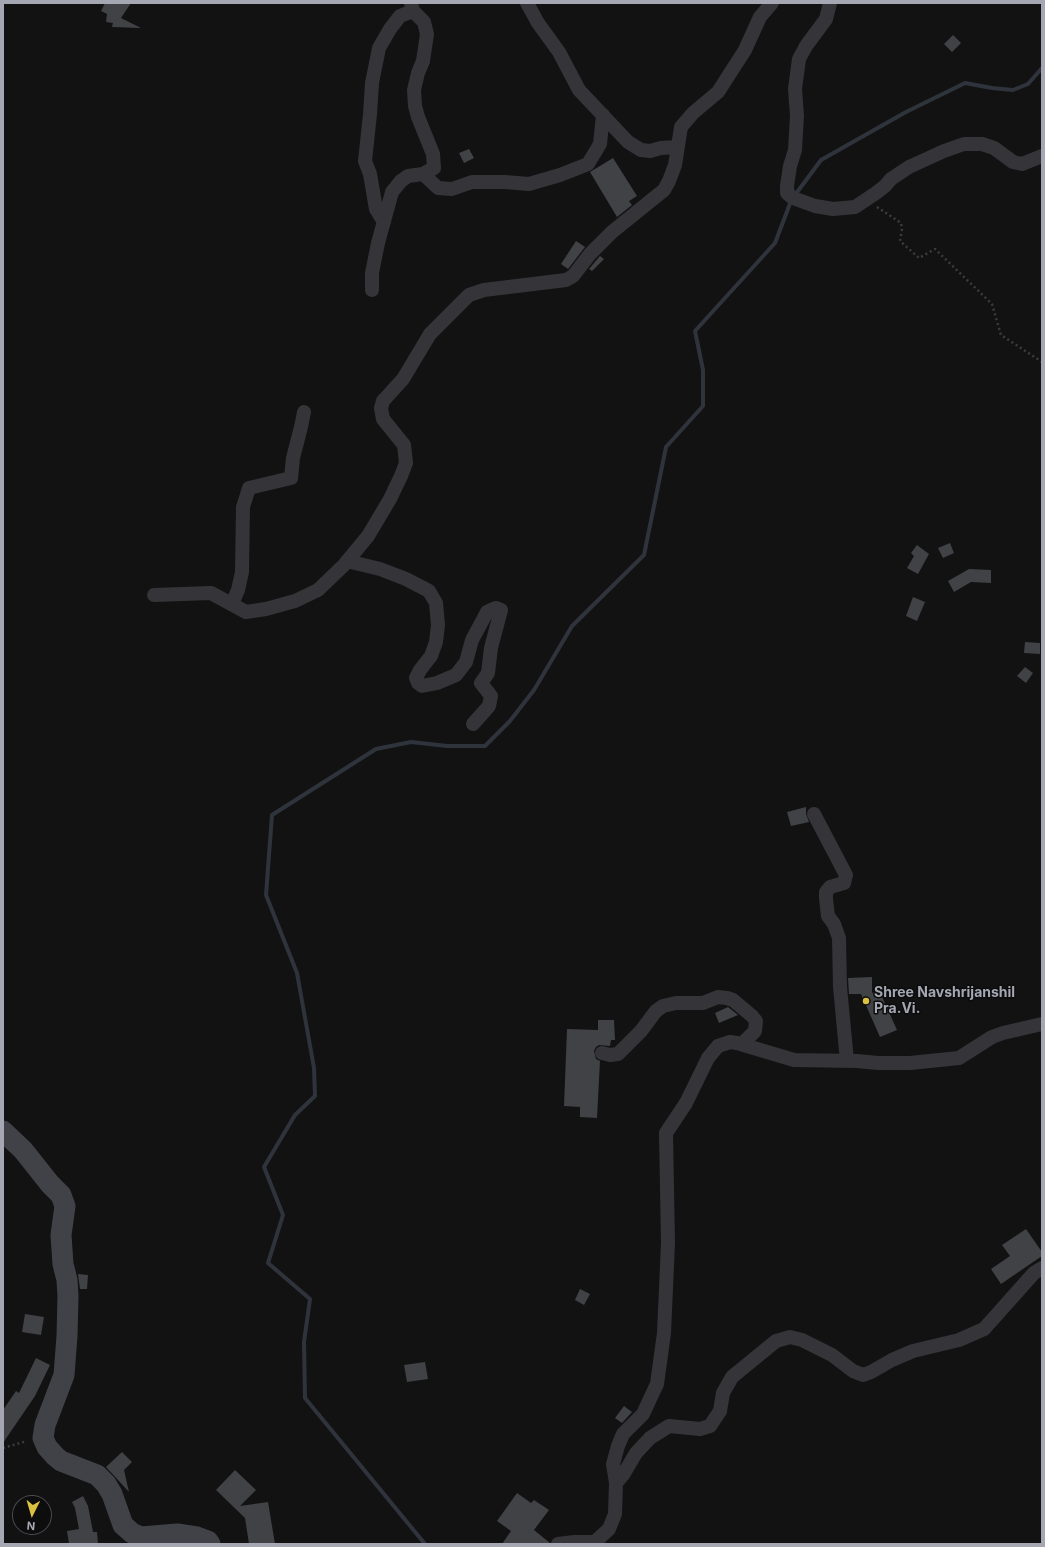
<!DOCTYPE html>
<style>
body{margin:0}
#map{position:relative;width:1045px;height:1547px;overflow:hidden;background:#121213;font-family:Inter,sans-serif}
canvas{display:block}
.frame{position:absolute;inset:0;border:4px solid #a5a7b2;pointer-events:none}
.north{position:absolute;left:12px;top:1495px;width:40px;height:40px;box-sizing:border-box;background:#0d0d0e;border:1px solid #4a4b50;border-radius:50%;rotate:185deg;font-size:11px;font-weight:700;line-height:16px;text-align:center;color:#a5a7b2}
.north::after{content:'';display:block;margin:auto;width:14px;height:18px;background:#dcc040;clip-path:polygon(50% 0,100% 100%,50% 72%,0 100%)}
</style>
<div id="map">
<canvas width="1045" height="1547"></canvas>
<div class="frame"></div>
<div class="north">N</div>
</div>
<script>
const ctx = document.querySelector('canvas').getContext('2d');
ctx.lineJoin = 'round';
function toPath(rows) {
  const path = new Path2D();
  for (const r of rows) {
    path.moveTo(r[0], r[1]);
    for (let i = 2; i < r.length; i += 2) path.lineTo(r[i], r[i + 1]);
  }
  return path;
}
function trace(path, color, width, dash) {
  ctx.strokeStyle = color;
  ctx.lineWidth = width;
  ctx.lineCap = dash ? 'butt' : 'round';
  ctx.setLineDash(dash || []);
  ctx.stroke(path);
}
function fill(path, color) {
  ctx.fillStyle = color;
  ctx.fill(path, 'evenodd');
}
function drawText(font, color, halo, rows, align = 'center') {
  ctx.font = font + ' Inter,sans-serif';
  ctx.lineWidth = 3;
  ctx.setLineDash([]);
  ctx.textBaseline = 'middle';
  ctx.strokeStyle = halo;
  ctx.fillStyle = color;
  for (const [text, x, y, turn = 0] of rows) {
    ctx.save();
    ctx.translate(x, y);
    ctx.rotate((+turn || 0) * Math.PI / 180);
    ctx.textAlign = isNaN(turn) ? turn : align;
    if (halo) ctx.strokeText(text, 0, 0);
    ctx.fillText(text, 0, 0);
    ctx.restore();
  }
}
const stream = toPath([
 [795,195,821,160,906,112,965,83,992,88,1013,90,1028,84,1042,68],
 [425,1544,305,1398,304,1342,310,1299,268,1263,283,1215,264,1167,295,1115,315,1096,314,1068,297,973,266,895,272,815,376,749,411,742,447,746,485,746,510,721,534,690,572,626,644,555,666,447,703,406,703,370,695,331,775,243,791,201]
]);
const building = toPath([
 [105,3,131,3,121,18,141,28,112,27,113,23,106,22,107,14,101,11],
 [953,35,961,43,952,52,944,44],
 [469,149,474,158,464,163,459,153],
 [613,158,637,196,629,201,632,205,617,217,590,172],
 [576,241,585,247,568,269,561,264],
 [600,256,604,259,592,271,589,269],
 [950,543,954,553,943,558,938,548],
 [917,545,929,554,918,574,907,568,914,556,911,553],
 [969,569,991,570,991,583,971,582,954,592,948,581],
 [913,597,925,602,917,621,906,616],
 [1025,642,1040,643,1040,654,1024,653],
 [1025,667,1033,673,1026,683,1017,676],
 [806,807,806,814,809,822,791,826,787,812],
 [872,977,872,993,879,990,897,1030,880,1037,861,994,849,994,848,978],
 [728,1007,738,1015,719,1023,715,1013],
 [598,1020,614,1020,615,1040,611,1040,610,1046,599,1045,596,1047,594,1051,596,1059,600,1061,597,1118,580,1117,580,1107,564,1106,567,1029,598,1030],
 [1026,1229,1042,1252,1042,1256,1001,1284,991,1269,1010,1256,1002,1245],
 [78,1274,88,1275,87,1289,80,1289],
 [580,1289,590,1294,584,1305,575,1300],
 [25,1314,44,1317,41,1335,22,1332],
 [36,1358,50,1365,35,1396,3,1443,3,1410,16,1391,19,1393],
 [425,1362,428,1379,407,1382,404,1365],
 [624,1406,632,1412,622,1423,615,1418],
 [122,1452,132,1462,124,1470,129,1492,106,1467],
 [235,1470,256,1490,240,1506,268,1502,275,1544,249,1544,245,1518,216,1490],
 [517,1493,531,1503,534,1500,549,1510,534,1530,550,1543,550,1544,502,1544,511,1531,497,1521],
 [83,1496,88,1506,93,1532,97,1532,98,1544,69,1544,67,1531,79,1529,75,1508,72,1502]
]);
const path = toPath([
 [877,207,901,223,902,229,900,241,919,258,935,249,992,304,1001,335,1042,362],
 [3,1448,27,1441]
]);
const street = toPath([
 [527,3,538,23,559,52,579,90,628,142,641,150,650,151,661,148,677,147],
 [830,3,826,19,806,46,799,59,795,89,797,116,795,150,790,166,787,186,787,193,793,198,815,206,833,209,855,207,876,193,885,186,891,179,909,167,944,151,964,144,982,144,994,148,1013,162,1022,164,1042,156],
 [423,174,438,188,452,189,472,182,505,182,529,184,560,175,588,164,600,144,603,115],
 [384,222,376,209,370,174,365,161,370,114,372,83,379,48,390,29,400,16,413,11],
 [372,290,372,273,378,243,392,192,401,181,408,176,423,174,434,168,433,154,418,117,415,106,414,90,418,73,423,61,427,34,424,22,413,11,411,3],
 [347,561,380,569,406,579,429,591,436,603,438,625,436,642,431,656,420,670,416,678,418,683,422,686,437,683,456,675,466,662,472,640,487,612,496,608,501,610,491,648,488,673,481,683,491,696,489,706,473,724],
 [154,595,211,593,246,612,266,609,295,601,318,590,344,565,368,536,390,499,401,476,406,463,404,445,383,419,381,408,383,401,403,379,430,334,469,295,484,290,566,280,573,276,590,254,612,232,664,190,669,181,675,165,681,127,693,113,718,92,745,50,760,17,772,3],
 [232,604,238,590,242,572,243,507,249,488,291,478,293,458,301,427,304,412],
 [814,814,846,875,844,883,830,887,826,892,826,899,828,916,834,924,839,938,840,987,847,1061],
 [602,1053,610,1055,618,1054,641,1031,656,1011,663,1006,676,1003,703,1003,718,997,727,998,733,1000,752,1016,756,1021,755,1031,742,1044],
 [616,1483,623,1475,636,1453,650,1438,669,1426,700,1429,710,1426,720,1411,723,1393,732,1377,776,1341,790,1337,802,1340,832,1355,853,1371,863,1375,871,1372,892,1360,913,1351,959,1340,984,1329,1034,1273,1042,1268],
 [558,1544,574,1542,595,1542,609,1529,615,1514,616,1483,613,1464,618,1446,623,1434,643,1414,657,1384,664,1333,668,1243,666,1133,686,1103,708,1058,718,1046,730,1042,737,1043,794,1060,857,1061,878,1063,910,1063,959,1058,992,1037,1003,1033,1042,1024]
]);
const secondary = toPath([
 [3,1131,23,1150,50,1184,61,1195,65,1206,61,1235,63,1264,67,1280,68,1296,67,1336,64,1375,45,1425,43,1438,47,1447,55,1456,61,1461,97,1475,106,1484,112,1494,123,1525,132,1533,141,1537,177,1534,197,1537,208,1541,210,1544]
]);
const markers = [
 [866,1001,4,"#dcc040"]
];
const poiNames = [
 ["Shree Navshrijanshil",874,993],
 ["Pra.Vi.",874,1009]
];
trace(stream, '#2f343c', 4);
fill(building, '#414246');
trace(path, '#3b3c40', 2.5, [2, 3]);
trace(street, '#353539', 14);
trace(secondary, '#414247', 21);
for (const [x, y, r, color] of markers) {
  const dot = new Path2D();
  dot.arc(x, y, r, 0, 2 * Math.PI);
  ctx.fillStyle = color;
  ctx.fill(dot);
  trace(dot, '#0d0d0e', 1.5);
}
drawText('bold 14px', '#a5a7b2', '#0d0d0e', poiNames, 'left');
</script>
